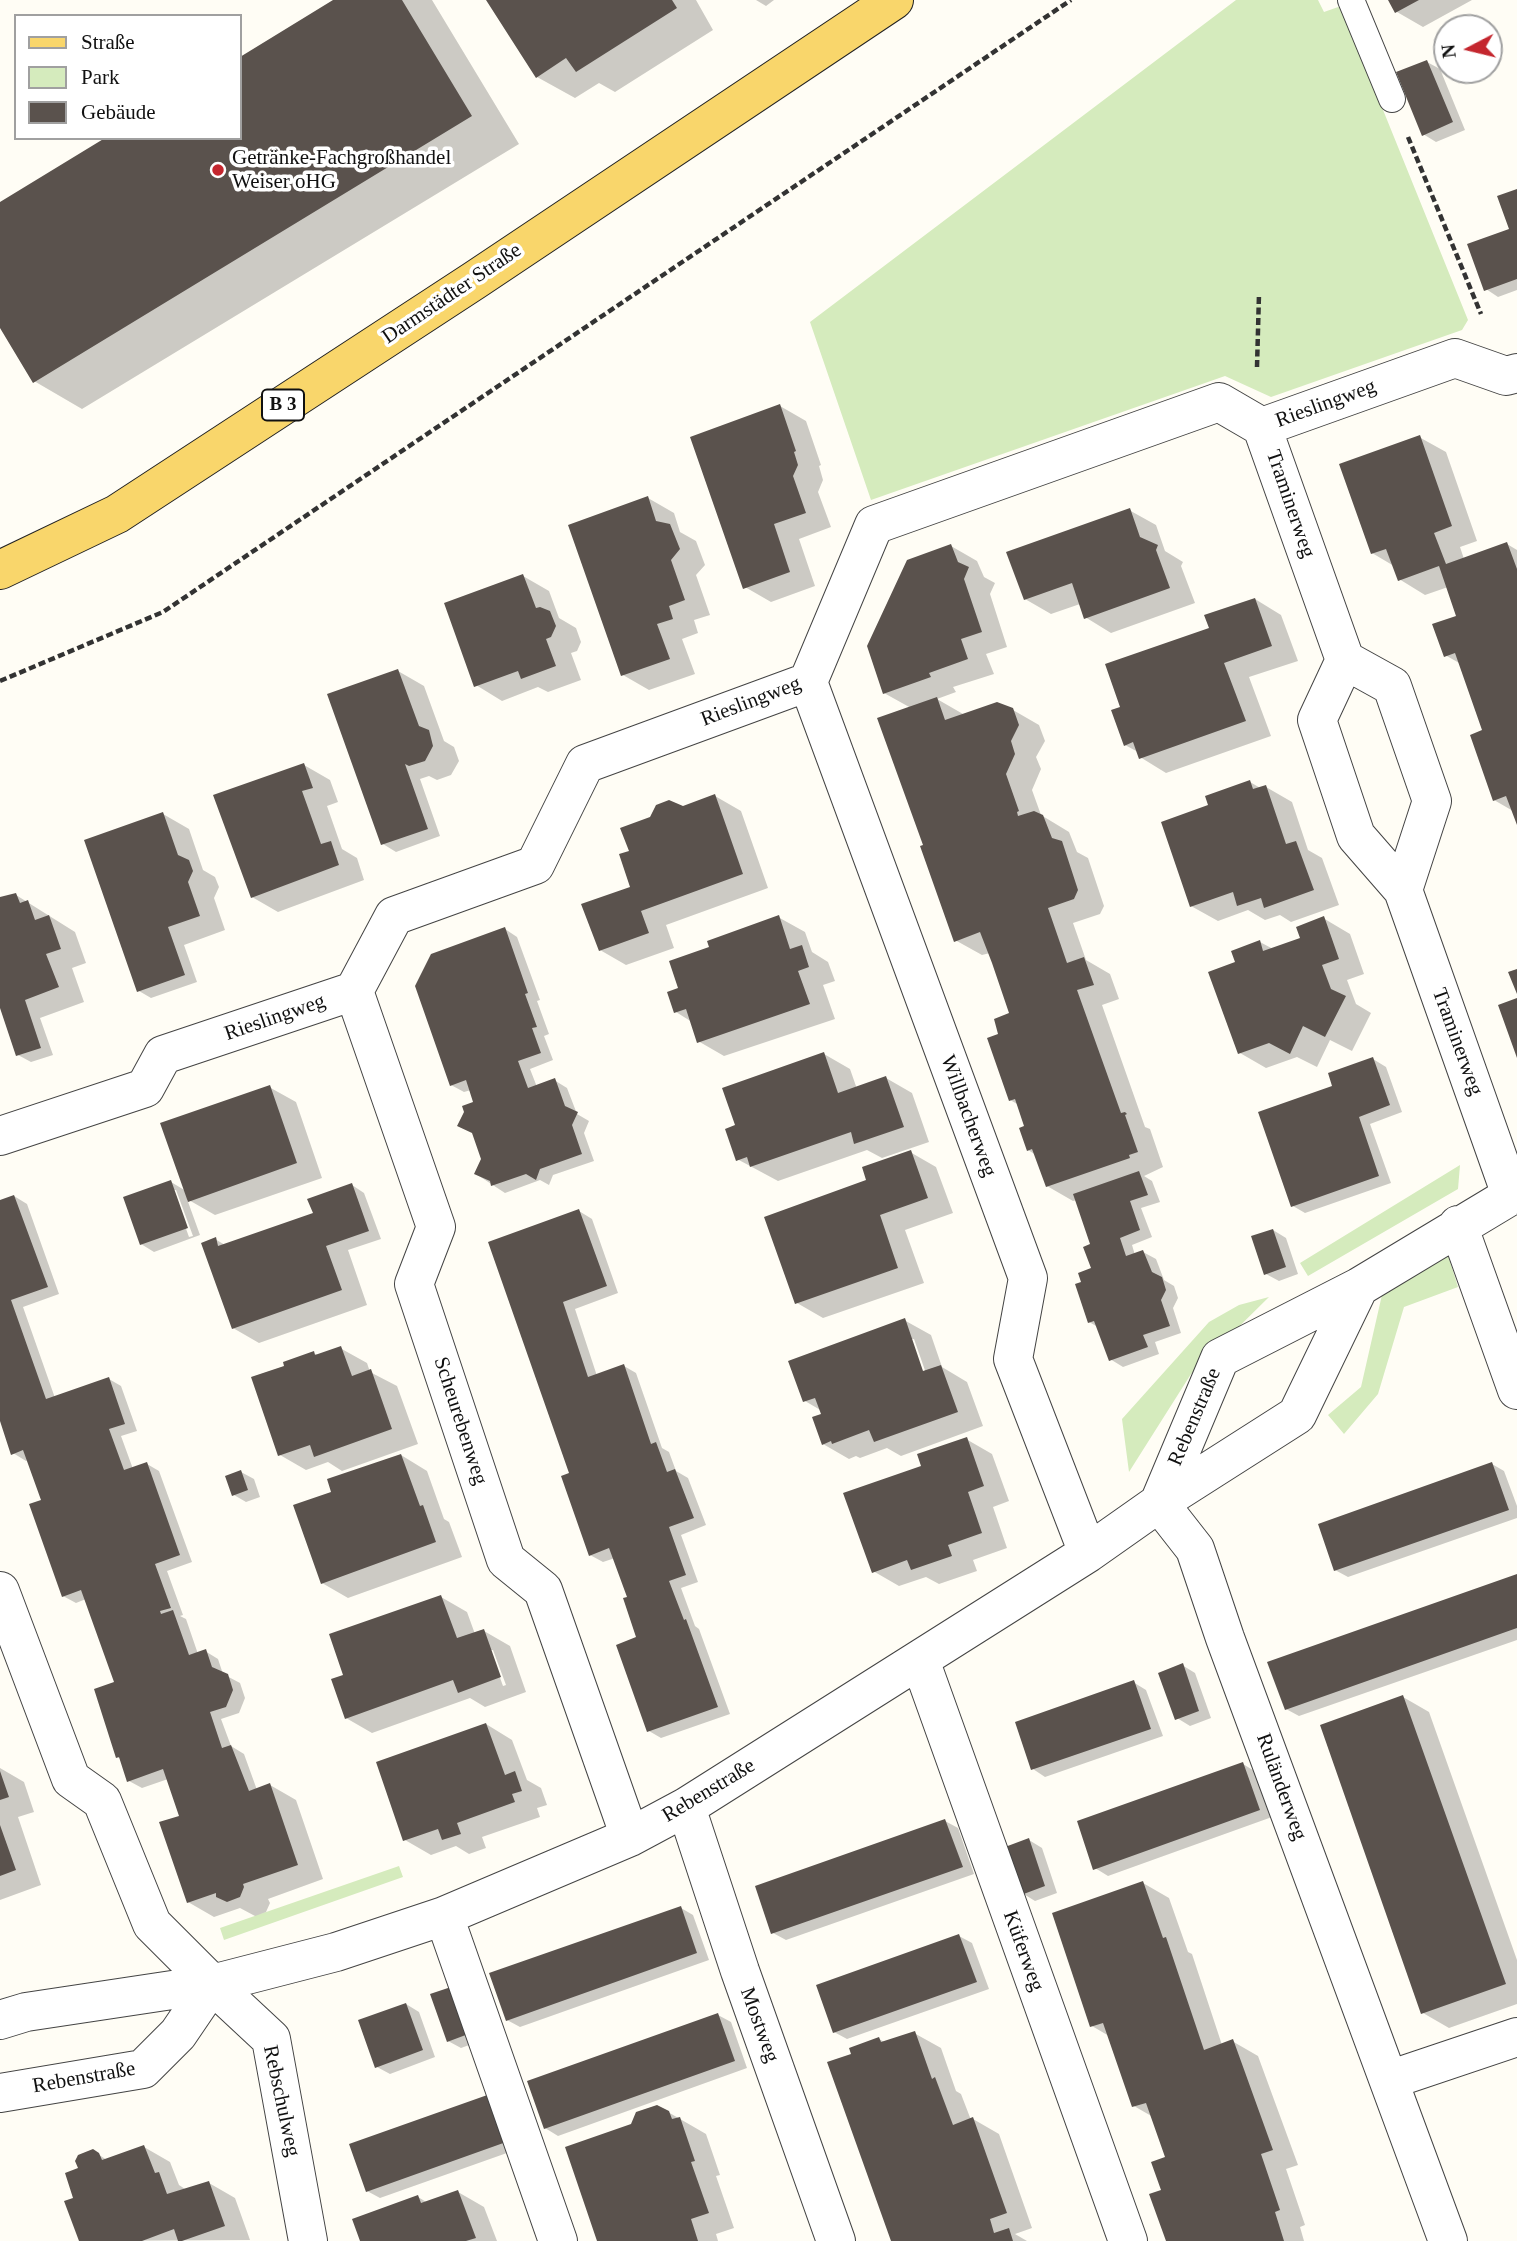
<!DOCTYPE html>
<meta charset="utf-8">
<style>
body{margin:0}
#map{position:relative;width:1517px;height:2241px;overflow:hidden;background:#fffdf5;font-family:"Times New Roman",serif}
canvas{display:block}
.legend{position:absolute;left:14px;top:14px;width:228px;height:126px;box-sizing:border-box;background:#fff;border:2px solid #a0a0a0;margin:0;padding:9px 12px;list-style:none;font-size:21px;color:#111}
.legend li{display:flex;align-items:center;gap:14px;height:35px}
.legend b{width:35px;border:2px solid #a0a0a0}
.north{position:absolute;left:1433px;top:14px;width:70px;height:70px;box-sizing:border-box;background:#fff;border:2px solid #a0a0a0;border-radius:50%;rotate:263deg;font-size:19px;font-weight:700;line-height:28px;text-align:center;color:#111}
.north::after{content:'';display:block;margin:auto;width:24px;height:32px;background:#c4262e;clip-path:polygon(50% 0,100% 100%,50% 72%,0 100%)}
</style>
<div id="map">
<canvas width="1517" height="2241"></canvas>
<ul class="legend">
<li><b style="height:9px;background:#f9d66b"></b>Straße</li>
<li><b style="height:19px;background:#d5ebbd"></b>Park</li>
<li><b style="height:19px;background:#5a524d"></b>Gebäude</li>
</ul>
<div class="north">N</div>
</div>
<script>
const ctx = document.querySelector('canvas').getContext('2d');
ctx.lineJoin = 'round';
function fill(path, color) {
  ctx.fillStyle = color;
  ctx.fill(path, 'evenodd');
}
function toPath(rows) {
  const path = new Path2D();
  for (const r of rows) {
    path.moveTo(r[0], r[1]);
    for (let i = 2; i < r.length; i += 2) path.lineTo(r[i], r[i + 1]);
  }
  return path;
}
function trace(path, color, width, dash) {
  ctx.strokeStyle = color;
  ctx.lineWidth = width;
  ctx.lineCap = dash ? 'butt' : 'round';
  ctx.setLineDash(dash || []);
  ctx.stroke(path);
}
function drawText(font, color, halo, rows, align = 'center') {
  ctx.font = font + ' "Times New Roman",serif';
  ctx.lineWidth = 7;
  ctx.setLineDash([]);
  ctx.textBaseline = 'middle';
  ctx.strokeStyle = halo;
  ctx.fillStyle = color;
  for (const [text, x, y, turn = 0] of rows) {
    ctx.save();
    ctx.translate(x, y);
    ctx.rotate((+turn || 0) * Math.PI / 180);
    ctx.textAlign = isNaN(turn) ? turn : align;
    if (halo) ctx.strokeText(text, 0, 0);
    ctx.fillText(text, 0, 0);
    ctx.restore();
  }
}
const green = toPath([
 [1236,0,1318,0,1324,12,1341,6,1468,320,1462,330,1271,397,1225,376,871,500,810,322],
 [1460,1165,1458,1189,1308,1276,1300,1263],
 [1448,1255,1458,1287,1404,1307,1378,1394,1344,1434,1328,1415,1361,1387,1384,1286],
 [1269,1297,1191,1374,1129,1472,1122,1419,1209,1322,1239,1305],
 [399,1866,403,1877,224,1940,220,1928]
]);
const shadow = toPath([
 [336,0,432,0,519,144,82,409,34,381,0,325,0,204,240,138,240,59],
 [488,0,696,0,713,30,615,92,599,83,575,98,537,77],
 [756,0,774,0,766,6],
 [1390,0,1472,0,1423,27,1397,12],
 [1427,62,1440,69,1465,130,1436,142,1423,134],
 [1517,191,1517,290,1498,297,1486,289,1513,233],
 [780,406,806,421,821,465,819,466,823,480,818,492,831,527,799,539,815,586,771,602,745,587],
 [1419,437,1446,452,1477,541,1460,547,1464,559,1507,544,1517,550,1517,821,1513,811,1494,800,1485,731,1461,664,1445,655,1458,617,1448,587,1425,595,1399,579,1394,566,1372,553],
 [648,498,674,513,680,532,696,541,705,565,696,575,710,615,694,620,698,633,682,639,695,674,649,690,623,675],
 [1129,510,1156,525,1165,551,1183,562,1181,566,1195,603,1111,633,1085,617,1080,604,1051,614,1025,599],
 [951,546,977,561,984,577,995,583,990,594,1007,647,986,654,994,674,953,687,956,692,937,699,963,714,1013,710,1039,725,1045,741,1036,757,1041,769,1032,790,1041,815,1069,832,1077,852,1088,858,1104,906,1100,914,1073,923,1086,960,1110,974,1119,999,1102,1005,1145,1127,1150,1129,1163,1167,1144,1176,1152,1181,1160,1202,1141,1208,1152,1237,1132,1245,1135,1255,1143,1252,1156,1259,1164,1280,1174,1286,1178,1298,1173,1308,1181,1333,1155,1342,1159,1354,1123,1367,1110,1359,1098,1327,1089,1322,1083,1283,1093,1269,1093,1245,1077,1200,1073,1201,1047,1186,1036,1155,1028,1150,1026,1127,1019,1105,1010,1100,1001,1035,1011,1014,990,953,982,955,955,940,925,846,911,708,884,693],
 [523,576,549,591,559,618,576,628,581,642,577,651,571,653,581,680,548,692,538,687,502,701,476,685],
 [1255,599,1281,615,1298,661,1249,677,1271,736,1166,773,1140,757,1138,752,1125,745,1122,708,1211,630],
 [398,671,424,686,444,741,454,747,459,761,451,775,437,780,429,776,420,779,440,836,396,852,383,844],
 [304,765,330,780,338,802,327,806,342,849,357,858,364,880,278,912,252,897],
 [1250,782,1262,789,1266,787,1292,802,1308,850,1322,858,1339,905,1291,922,1280,915,1265,920,1248,910,1218,921,1191,906,1210,807],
 [715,796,741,811,768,888,666,925,674,948,626,965,600,950,633,888,631,852,683,808],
 [163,814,189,829,203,870,215,877,219,887,214,898,225,930,184,945,197,982,151,998,139,991],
 [16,895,75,932,86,963,72,968,84,1002,40,1018,53,1055,31,1062,18,1055,0,1003,0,900],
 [778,917,805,932,812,952,828,962,835,981,823,985,835,1019,724,1056,698,1041,692,1022,676,1012,680,989,711,948],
 [1323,918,1350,934,1364,974,1347,980,1356,1004,1371,1013,1352,1051,1330,1040,1317,1067,1297,1057,1266,1068,1240,1053,1238,963,1260,942,1273,949,1302,939],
 [505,929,517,937,540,1000,537,1001,549,1034,544,1036,553,1060,530,1069,537,1087,554,1080,567,1088,577,1114,589,1121,584,1133,594,1161,553,1175,549,1185,540,1180,505,1193,476,1174,483,1159,475,1103,471,1090,464,1092,451,1085],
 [824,1054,850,1069,857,1089,886,1078,912,1093,929,1142,882,1158,867,1150,778,1181,737,1159,738,1126],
 [1373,1059,1386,1067,1402,1112,1370,1124,1391,1183,1305,1213,1293,1206,1334,1087],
 [269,1087,296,1102,322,1178,215,1215,187,1199,200,1235,154,1252,141,1244,171,1182,186,1191],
 [172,1190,176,1190,193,1236,189,1237],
 [910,1152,936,1167,953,1213,905,1230,924,1283,823,1318,797,1303,868,1181],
 [352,1185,364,1193,381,1239,348,1250,367,1305,259,1343,233,1328,215,1239,225,1245,315,1213],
 [14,1196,27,1204,59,1294,23,1307,55,1398,109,1379,121,1386,137,1431,121,1436,133,1469,147,1464,159,1471,192,1562,167,1571,183,1615,180,1616,186,1619,198,1654,205,1651,218,1659,223,1674,240,1683,245,1698,239,1713,221,1719,231,1746,244,1754,257,1790,270,1785,296,1800,323,1879,268,1899,270,1903,266,1912,255,1916,240,1908,214,1917,188,1902,181,1816,168,1779,142,1788,129,1781,121,1759,117,1757,116,1683,86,1599,76,1603,63,1596,43,1501,28,1460,26,1461,13,1453,0,1417,0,1202],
 [579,1211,592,1219,618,1293,575,1309,597,1376,624,1366,636,1373,662,1448,669,1452,676,1471,688,1478,706,1525,681,1535,698,1582,681,1588,695,1626,699,1629,730,1714,661,1738,649,1731,639,1638,629,1598,615,1558,603,1562,590,1555,571,1474,490,1243],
 [1273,1230,1286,1238,1298,1274,1279,1281,1266,1274],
 [904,1320,931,1335,942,1367,967,1382,983,1426,901,1456,887,1448,860,1458,856,1456,849,1459,823,1444,822,1411,805,1401],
 [910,1339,914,1339,928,1379,925,1380],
 [340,1348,367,1363,370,1372,397,1386,418,1444,342,1471,328,1462,306,1470,280,1455,287,1367,313,1353,318,1355],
 [966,1439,992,1454,1009,1501,993,1507,1007,1548,973,1560,977,1571,939,1584,926,1577,899,1586,873,1571,923,1467],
 [401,1455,427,1471,444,1519,449,1522,462,1557,348,1598,322,1583,333,1493],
 [1492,1464,1504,1471,1517,1506,1517,1518,1348,1577,1335,1570],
 [241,1472,254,1479,260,1497,246,1502,234,1495],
 [1517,1576,1517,1640,1299,1716,1286,1709],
 [441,1597,467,1612,475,1634,484,1631,510,1646,526,1692,485,1707,470,1698,372,1733,346,1718,345,1676],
 [490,1650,493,1650,506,1685,503,1686],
 [1182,1665,1195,1673,1211,1718,1190,1726,1177,1718],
 [1133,1682,1146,1690,1163,1736,1045,1777,1033,1769],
 [1403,1697,1429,1712,1517,1960,1517,2004,1449,2028,1423,2013],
 [486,1724,512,1740,527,1780,541,1788,547,1805,537,1808,540,1817,482,1837,486,1848,469,1854,456,1846,431,1855,405,1840],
 [1243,1764,1256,1772,1272,1817,1108,1876,1095,1868],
 [0,1768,24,1782,34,1812,18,1817,41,1885,0,1900],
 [945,1821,958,1828,974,1874,786,1940,773,1933],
 [1029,1840,1042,1848,1057,1893,1035,1901,1022,1893],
 [1143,1883,1169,1898,1188,1952,1192,1954,1222,2045,1232,2041,1258,2056,1298,2165,1286,2169,1305,2225,1300,2227,1304,2241,1168,2241,1163,2191,1167,2158,1153,2117,1134,2106,1109,2036,1092,2026],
 [681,1908,693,1915,709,1960,520,2027,507,2020],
 [959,1936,972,1943,989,1989,847,2039,834,2032],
 [433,1995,483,2040,461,2048,448,2041],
 [406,2004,419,2012,435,2057,390,2074,377,2067],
 [718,2015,731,2022,747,2068,558,2136,545,2128],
 [914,2033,941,2048,956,2091,961,2094,971,2120,973,2119,999,2134,1032,2228,1015,2234,1027,2241,893,2241,853,2055,879,2039,886,2043],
 [493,2095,521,2148,380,2198,367,2191],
 [668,2112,706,2134,720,2175,716,2176,734,2228,716,2234,718,2241,600,2241],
 [144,2147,170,2162,179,2185,185,2189,209,2183,235,2198,250,2240,81,2241,76,2199,80,2169,93,2151,107,2160],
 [458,2192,484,2207,497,2241,362,2241,418,2197,428,2203]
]);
const building = toPath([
 [333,0,402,0,472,116,33,383,0,328,0,202,105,138,240,138,240,57],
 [486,0,672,0,677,8,576,72,566,58,536,78],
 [1388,0,1419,0,1395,13],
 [1427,60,1453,122,1422,136,1396,72],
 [1517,189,1517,279,1484,291,1467,244,1509,229,1497,196],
 [780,404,796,451,794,452,798,465,793,476,806,513,774,524,790,572,743,589,690,437],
 [1420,435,1452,526,1434,533,1446,564,1507,542,1517,569,1517,825,1506,796,1493,801,1470,735,1482,730,1455,653,1444,657,1432,624,1456,616,1439,566,1398,581,1386,549,1371,554,1339,464],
 [648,496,656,521,670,524,680,549,671,560,685,600,669,606,673,619,657,624,670,659,621,676,568,525],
 [1130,508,1140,537,1158,545,1156,550,1170,588,1084,619,1072,583,1024,600,1006,552],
 [951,544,958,562,969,567,964,579,982,632,961,639,968,659,929,673,931,677,883,694,867,646,907,560],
 [523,574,536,608,540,607,550,611,556,626,551,637,546,639,556,666,521,679,518,671,474,687,444,603],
 [1255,598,1272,646,1224,663,1246,721,1139,759,1133,742,1124,746,1111,710,1120,707,1105,664,1209,628,1204,615],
 [398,669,419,726,429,730,433,746,425,761,409,766,405,764,428,829,381,845,327,694],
 [937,697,945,720,997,702,1013,708,1019,725,1011,741,1015,754,1006,774,1019,811,1017,812,1018,816,1034,811,1043,815,1052,838,1062,841,1078,890,1074,899,1048,908,1067,963,1084,957,1094,985,1077,990,1121,1113,1125,1112,1127,1114,1125,1115,1138,1152,1129,1155,1130,1158,1046,1187,1032,1149,1027,1151,1019,1128,1024,1126,1015,1099,1009,1101,987,1038,998,1034,994,1019,1009,1013,992,963,980,932,954,942,920,846,923,845,877,718],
 [304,763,313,788,302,791,321,844,331,841,339,865,251,898,213,795],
 [1250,780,1253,789,1266,785,1286,844,1296,841,1314,890,1264,908,1261,898,1237,906,1233,892,1190,907,1161,822,1208,805,1205,796],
 [715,794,743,874,641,911,649,933,599,951,581,904,630,887,619,854,629,851,620,828,650,817,656,805,669,800,683,806],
 [163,812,178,855,189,860,193,871,188,882,200,916,168,927,185,975,137,992,84,840],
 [16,893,20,903,28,900,35,920,49,915,61,949,46,954,59,987,25,1000,41,1048,16,1056,0,1008,0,897],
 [779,915,790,949,802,945,809,967,798,971,810,1004,697,1043,686,1009,674,1013,667,992,678,988,669,961,709,947,707,941],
 [1324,916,1339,959,1322,965,1331,989,1346,996,1325,1037,1303,1026,1290,1054,1269,1043,1238,1054,1208,972,1235,962,1231,951,1260,940,1263,951,1300,938,1296,927],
 [505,927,528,993,525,994,537,1027,532,1028,541,1053,518,1061,528,1088,555,1078,565,1106,578,1112,572,1125,582,1154,540,1169,536,1180,526,1174,491,1186,490,1181,474,1174,481,1159,472,1133,457,1126,464,1112,462,1106,473,1102,466,1080,450,1086,415,986,431,954],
 [1517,969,1517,994,1508,972],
 [1517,998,1517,1058,1498,1005],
 [824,1052,838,1093,886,1076,904,1127,854,1144,851,1132,750,1167,747,1157,736,1161,725,1129,735,1125,722,1088],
 [1373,1057,1390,1105,1359,1117,1379,1176,1291,1207,1258,1112,1332,1086,1328,1073],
 [270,1085,297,1163,188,1202,160,1123],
 [911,1150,928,1198,880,1215,898,1268,795,1304,764,1217,866,1180,862,1167],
 [1139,1171,1148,1195,1130,1201,1140,1230,1120,1238,1126,1256,1143,1250,1152,1272,1162,1277,1166,1290,1161,1300,1170,1326,1143,1335,1148,1347,1109,1361,1094,1321,1088,1323,1075,1284,1081,1282,1078,1273,1091,1268,1083,1247,1090,1244,1073,1194],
 [171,1180,188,1228,140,1245,123,1197],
 [352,1183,369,1231,326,1246,342,1290,232,1329,201,1243,216,1237,218,1246,313,1213,307,1199],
 [14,1195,48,1287,11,1300,46,1399,109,1377,125,1424,109,1429,124,1470,147,1462,180,1555,155,1564,171,1608,160,1611,161,1614,173,1610,189,1655,206,1649,212,1667,228,1674,233,1690,226,1707,210,1712,222,1748,231,1745,249,1791,270,1783,298,1865,243,1884,244,1887,240,1897,227,1902,216,1897,216,1893,187,1903,159,1822,179,1816,163,1769,127,1782,119,1757,116,1758,94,1689,114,1682,81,1590,62,1597,29,1504,41,1500,23,1450,11,1455,0,1421,0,1200],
 [579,1209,607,1286,563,1302,588,1377,624,1364,651,1444,656,1442,667,1472,675,1469,694,1518,669,1527,686,1575,669,1581,684,1620,686,1619,718,1707,647,1732,616,1645,636,1637,623,1598,627,1597,609,1548,589,1556,561,1476,569,1473,488,1242],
 [1273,1229,1286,1267,1264,1275,1251,1236],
 [905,1318,923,1371,941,1365,958,1412,874,1442,869,1430,832,1444,831,1441,822,1445,812,1417,821,1414,815,1398,803,1402,788,1361],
 [341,1346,352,1376,371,1369,392,1429,314,1457,310,1445,278,1456,251,1377,284,1366,283,1362,314,1351,315,1355],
 [967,1437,984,1486,968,1492,982,1533,948,1545,952,1556,911,1570,907,1560,872,1573,843,1493,921,1466,917,1454],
 [401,1454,420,1506,423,1505,436,1542,321,1584,293,1505,331,1492,327,1479],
 [1492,1462,1509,1510,1334,1571,1318,1524],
 [241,1470,248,1490,232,1496,225,1476],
 [1517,1574,1517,1628,1285,1710,1267,1662],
 [441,1595,457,1638,484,1629,501,1677,458,1693,453,1680,345,1719,331,1679,343,1675,329,1634],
 [1183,1663,1199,1711,1175,1720,1158,1673],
 [1134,1680,1151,1729,1031,1770,1015,1722],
 [1403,1695,1506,1984,1421,2014,1320,1725],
 [486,1723,505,1775,515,1771,522,1791,512,1794,515,1802,457,1823,461,1834,442,1840,438,1829,403,1841,376,1762],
 [1243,1762,1260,1810,1093,1870,1077,1821],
 [0,1771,9,1797,0,1800],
 [945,1819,963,1867,771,1934,755,1886],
 [0,1825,16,1870,0,1876],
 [1029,1838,1045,1886,1021,1895,1005,1847],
 [1143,1881,1163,1938,1166,1937,1204,2050,1233,2039,1273,2150,1261,2154,1280,2210,1275,2212,1284,2241,1166,2241,1149,2194,1161,2190,1151,2162,1165,2157,1146,2103,1132,2107,1103,2023,1090,2027,1052,1913],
 [681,1906,697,1953,506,2021,489,1973],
 [959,1934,977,1982,833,2033,816,1985],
 [454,1986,471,2033,447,2042,430,1994],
 [406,2003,423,2050,375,2068,358,2020],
 [718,2013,735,2061,544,2129,527,2081],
 [915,2031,932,2079,935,2077,953,2125,973,2117,1007,2213,990,2219,994,2233,1009,2228,1013,2241,891,2241,827,2062,851,2054,849,2048,879,2037,881,2042],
 [493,2093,509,2141,366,2192,349,2144],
 [657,2105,669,2111,672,2119,680,2117,695,2161,691,2162,709,2213,691,2219,698,2241,597,2241,565,2147,631,2124,636,2112],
 [144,2145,155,2173,159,2172,167,2194,209,2181,225,2226,182,2241,178,2241,174,2229,142,2241,79,2241,64,2201,73,2198,65,2173,78,2168,75,2161,78,2155,93,2149,99,2153,102,2160],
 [458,2190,476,2238,466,2241,360,2241,352,2219,418,2195,421,2203]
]);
const path = toPath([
 [1408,137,1481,314],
 [1257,367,1259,294],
 [0,681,163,612,1071,0]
]);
const service = toPath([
 [1351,0,1392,99]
]);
const minor = toPath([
 [1262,427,1345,660,1317,720,1356,836,1403,890,1511,1195],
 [1345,660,1392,686,1432,801,1403,890],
 [808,682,1028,1278,1013,1359,1088,1553],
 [354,991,436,1227,414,1284,506,1560,543,1590,630,1837],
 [0,1136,145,1088,163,1055,354,991,394,916,535,865,585,764,808,682,874,525,1219,402,1262,427,1455,358,1506,376,1517,373],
 [1458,1225,1517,1390],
 [1159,1503,1195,1549,1225,1638,1448,2241],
 [1159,1503,1220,1358,1359,1287,1517,1192],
 [0,1591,71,1779,102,1801,152,1924,212,1984,271,2039,308,2241],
 [920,1660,1128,2241],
 [686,1807,740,1971,836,2241],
 [444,1916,558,2241],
 [0,2020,26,2012,212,1984,336,1952,444,1916,630,1837,686,1807,1088,1553,1159,1503,1297,1415,1359,1287],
 [1389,2080,1517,2037],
 [0,2093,143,2069,178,2034,212,1984]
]);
const primary = toPath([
 [0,570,117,514,475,280,894,0]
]);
const markers = [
 [218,170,7,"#c4262e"]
];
const shields = [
 [283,405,42]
];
const shieldNames = [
 ["B 3",283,405]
];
const poiNames = [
 ["Getränke-Fachgroßhandel",232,158],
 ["Weiser oHG",232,182]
];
const streetNames = [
 ["Darmstädter Straße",452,294,-34],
 ["Rieslingweg",1326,404,-20],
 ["Traminerweg",1290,504,71],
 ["Rieslingweg",751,702,-21],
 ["Rieslingweg",275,1018,-19],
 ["Traminerweg",1457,1042,70],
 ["Willbacherweg",968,1116,70],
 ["Rebenstraße",1195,1417,-67],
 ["Scheurebenweg",460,1421,72],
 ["Ruländerweg",1281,1787,70],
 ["Rebenstraße",709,1791,-31],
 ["Küferweg",1023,1951,70],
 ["Mostweg",759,2025,70],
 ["Rebenstraße",84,2078,-10],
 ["Rebschulweg",281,2101,78]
];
fill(green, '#d5ebbd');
fill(shadow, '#0003');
fill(building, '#5a524d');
trace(service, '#444', 28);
trace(minor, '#444', 40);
trace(primary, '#222', 40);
trace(path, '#333', 4.5, [7, 3.5]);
trace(service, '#fff', 26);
trace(minor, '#fff', 38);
trace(primary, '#f9d66b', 38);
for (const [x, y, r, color] of markers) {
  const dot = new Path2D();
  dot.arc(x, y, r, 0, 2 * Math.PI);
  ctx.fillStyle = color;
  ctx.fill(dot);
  trace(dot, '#fff', 2.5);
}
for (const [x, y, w] of shields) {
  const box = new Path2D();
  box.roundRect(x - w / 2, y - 15.5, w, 31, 5);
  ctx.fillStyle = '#fff';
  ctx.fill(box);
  trace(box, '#111', 2);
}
drawText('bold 19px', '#111', null, shieldNames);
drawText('21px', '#111', '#fff', poiNames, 'left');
drawText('21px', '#111', '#fff', streetNames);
</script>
